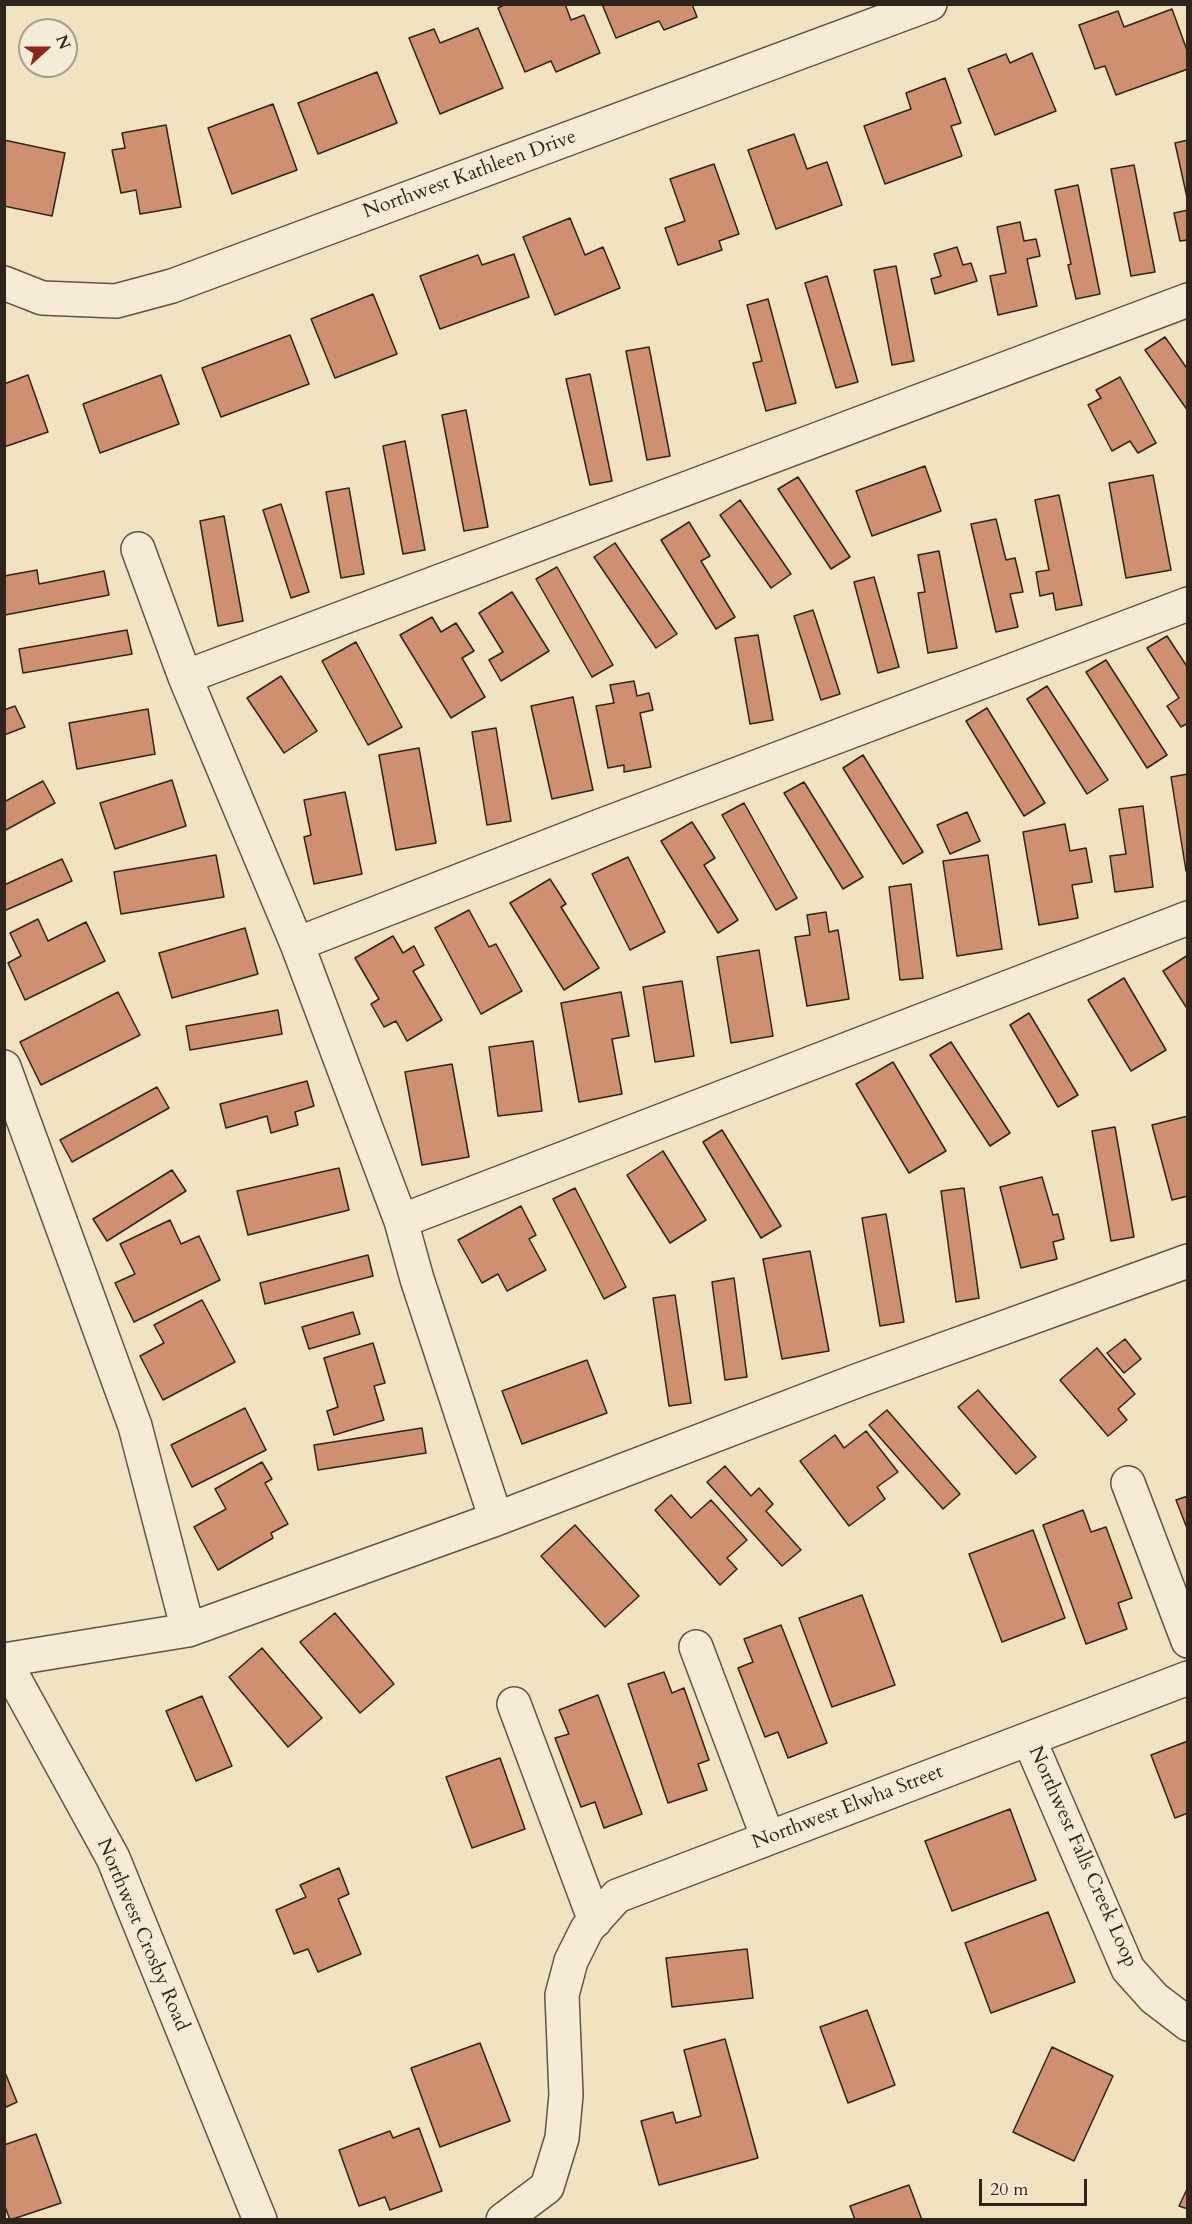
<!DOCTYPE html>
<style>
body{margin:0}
#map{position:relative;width:1192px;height:2224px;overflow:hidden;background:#f1e2c0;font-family:Cardo,serif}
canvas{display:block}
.frame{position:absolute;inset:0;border:6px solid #2f241b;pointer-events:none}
.north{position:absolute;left:18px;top:18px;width:60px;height:60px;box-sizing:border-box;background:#f6ecd6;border:2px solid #a69c8b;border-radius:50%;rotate:69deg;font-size:16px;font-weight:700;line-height:24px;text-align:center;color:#2f241b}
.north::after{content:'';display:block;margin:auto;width:21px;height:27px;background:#8f2418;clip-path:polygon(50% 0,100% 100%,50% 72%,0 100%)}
.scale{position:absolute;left:979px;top:2179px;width:108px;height:27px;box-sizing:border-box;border:3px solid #2f241b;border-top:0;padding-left:8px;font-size:18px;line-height:21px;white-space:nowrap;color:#2f241b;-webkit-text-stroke:4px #f6ecd6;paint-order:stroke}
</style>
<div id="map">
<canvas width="1192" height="2224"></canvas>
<div class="frame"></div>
<div class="north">N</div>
<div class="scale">20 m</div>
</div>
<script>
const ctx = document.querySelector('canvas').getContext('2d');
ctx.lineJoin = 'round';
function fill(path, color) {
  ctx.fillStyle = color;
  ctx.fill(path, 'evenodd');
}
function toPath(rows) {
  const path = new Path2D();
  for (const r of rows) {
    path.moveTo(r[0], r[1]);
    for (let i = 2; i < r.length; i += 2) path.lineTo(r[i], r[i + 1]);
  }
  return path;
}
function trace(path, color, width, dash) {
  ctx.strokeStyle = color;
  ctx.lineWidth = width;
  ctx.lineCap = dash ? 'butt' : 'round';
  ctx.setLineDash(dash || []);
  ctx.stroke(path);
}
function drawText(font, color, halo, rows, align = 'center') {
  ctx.font = font + ' Cardo,serif';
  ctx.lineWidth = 4.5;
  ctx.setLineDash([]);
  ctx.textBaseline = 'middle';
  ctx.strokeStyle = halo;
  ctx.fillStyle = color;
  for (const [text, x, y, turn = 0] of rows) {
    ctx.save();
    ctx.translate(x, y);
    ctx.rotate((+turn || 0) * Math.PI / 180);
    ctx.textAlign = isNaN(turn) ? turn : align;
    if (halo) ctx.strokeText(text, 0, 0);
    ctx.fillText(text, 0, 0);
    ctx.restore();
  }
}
const building = toPath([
 [506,4,565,4,571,20,584,15,600,53,556,72,551,61,525,72,498,8,506,4],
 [602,4,692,4,697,17,664,30,659,21,616,38,602,4],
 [1172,9,1188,53,1188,69,1116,95,1105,66,1095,69,1079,25,1118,11,1124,27,1172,9],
 [478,28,503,88,440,114,409,38,434,29,440,43,478,28],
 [1032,53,1056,111,995,135,968,69,1006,54,1010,63,1032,53],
 [377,72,397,123,318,154,298,103,377,72],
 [945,78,961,123,951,126,962,156,885,184,864,126,911,109,906,93,945,78],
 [273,104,297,170,232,194,208,128,273,104],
 [166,125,181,207,140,214,136,190,121,193,112,150,125,148,122,133,166,125],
 [794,134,807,169,827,162,842,205,776,229,748,150,794,134],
 [4,140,65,153,52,216,4,206,4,140],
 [1188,140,1188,202,1175,143,1188,140],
 [714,164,739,234,719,241,722,250,678,265,665,228,685,221,670,179,714,164],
 [1134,165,1155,272,1131,276,1111,169,1134,165],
 [1078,185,1100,294,1076,299,1068,265,1071,264,1055,190,1078,185],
 [1188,210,1188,240,1180,241,1174,213,1188,210],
 [570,218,585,255,603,247,620,288,555,315,523,237,570,218],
 [1020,222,1024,241,1036,239,1040,256,1027,259,1037,306,998,315,990,276,1006,273,997,227,1020,222],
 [957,247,963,265,971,263,977,281,935,294,931,279,941,276,934,254,957,247],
 [514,254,529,297,440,329,420,276,478,255,482,265,514,254],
 [896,266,914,361,892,365,874,270,896,266],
 [827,276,858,382,836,388,805,283,827,276],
 [373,294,397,354,335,378,311,319,373,294],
 [768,299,796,403,766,411,753,363,762,361,747,305,768,299],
 [290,335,309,384,221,417,202,368,290,335],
 [1165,337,1188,370,1188,411,1145,350,1165,337],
 [649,347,670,456,647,460,626,351,649,347],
 [590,374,612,481,590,485,566,379,590,374],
 [28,375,48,432,4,447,4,384,28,375],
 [161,375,179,424,100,453,83,404,161,375],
 [1120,377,1156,443,1138,453,1130,441,1112,451,1088,405,1101,398,1096,390,1120,377],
 [466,410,488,527,464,531,442,415,466,410],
 [405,441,425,550,403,554,383,446,405,441],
 [925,466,941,511,872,536,856,491,925,466],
 [1153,475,1171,570,1126,578,1109,483,1153,475],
 [798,477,850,557,831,569,778,489,798,477],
 [349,488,364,574,341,578,326,492,349,488],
 [1059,495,1082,605,1056,610,1053,593,1040,596,1036,572,1049,570,1035,500,1059,495],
 [740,500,791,574,771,588,720,515,740,500],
 [281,504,309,592,291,598,263,510,281,504],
 [224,516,243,621,218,626,200,521,224,516],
 [996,519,1006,560,1015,558,1023,592,1010,594,1018,627,996,632,971,524,996,519],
 [689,522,710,556,701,561,735,617,716,629,661,540,689,522],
 [615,543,677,634,656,648,594,557,615,543],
 [939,551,957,648,928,653,918,593,925,592,918,555,939,551],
 [557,567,613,665,592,677,536,579,557,567],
 [37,570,39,584,104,571,109,595,5,615,4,576,37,570],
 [874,577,899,667,878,673,854,582,874,577],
 [512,592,549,651,501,681,489,660,503,652,479,613,512,592],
 [813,610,840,694,821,700,794,616,813,610],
 [432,617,441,632,456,623,474,651,462,658,485,697,451,718,400,635,432,617],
 [127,630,132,654,23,673,19,649,127,630],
 [758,635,773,720,750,724,735,638,758,635],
 [1167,636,1188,668,1188,723,1181,727,1167,706,1179,698,1147,648,1167,636],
 [356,642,402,727,368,745,322,661,356,642],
 [1106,660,1167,755,1147,768,1086,672,1106,660],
 [281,676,317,731,284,753,247,698,281,676],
 [634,681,637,696,649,693,653,710,640,713,651,767,624,772,624,765,608,768,596,706,614,703,610,685,634,681],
 [1047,686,1108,780,1087,794,1027,699,1047,686],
 [573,697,593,790,552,799,531,706,573,697],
 [15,706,25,727,4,735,4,710,15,706],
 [987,708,1045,803,1024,816,966,721,987,708],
 [148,709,155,754,77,769,69,723,148,709],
 [496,728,511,821,487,825,472,732,496,728],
 [419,748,436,843,396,850,379,755,419,748],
 [863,755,923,852,903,864,843,768,863,755],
 [1188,774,1188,871,1186,871,1171,777,1188,774],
 [172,780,186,826,115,849,100,803,172,780],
 [43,781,55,803,4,831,4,802,43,781],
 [804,782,863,877,843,889,784,793,804,782],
 [345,792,362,874,314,884,304,837,311,835,304,800,345,792],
 [744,803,797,898,776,910,722,815,744,803],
 [1143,806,1153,887,1115,892,1110,856,1126,854,1119,809,1143,806],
 [967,812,980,841,950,854,937,825,967,812],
 [692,822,715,858,704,865,738,920,718,933,661,841,692,822],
 [1065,824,1070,851,1086,848,1092,882,1072,885,1078,918,1039,925,1023,832,1065,824],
 [216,855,224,897,121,914,114,872,216,855],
 [988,855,1002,949,957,956,943,861,988,855],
 [628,857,665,932,630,950,592,874,628,857],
 [62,859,72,881,4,911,4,885,62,859],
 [550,879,566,904,561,907,599,968,564,990,510,903,550,879],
 [911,884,923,978,900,980,889,887,911,884],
 [469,910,489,947,496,944,522,991,481,1014,435,928,469,910],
 [826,912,829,932,838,930,849,999,807,1006,795,937,810,935,807,915,826,912],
 [38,919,48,941,86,922,105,961,25,1000,8,963,21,956,10,933,38,919],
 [245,928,258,974,172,998,159,953,245,928],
 [393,936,403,953,414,946,424,965,413,971,442,1020,407,1041,396,1021,384,1027,371,1004,379,999,355,958,393,936],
 [759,950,773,1036,731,1043,717,957,759,950],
 [1188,955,1188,1010,1163,971,1188,955],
 [1124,978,1166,1050,1131,1071,1088,1000,1124,978],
 [682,981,694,1056,655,1062,643,987,682,981],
 [118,992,140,1035,41,1085,20,1042,118,992],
 [621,992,629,1036,612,1039,622,1094,579,1102,561,1003,621,992],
 [278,1010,282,1034,190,1050,186,1026,278,1010],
 [1029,1013,1078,1095,1058,1107,1010,1025,1029,1013],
 [533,1041,542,1111,498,1116,489,1047,533,1041],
 [951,1042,1010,1133,990,1146,930,1055,951,1042],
 [893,1062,946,1151,909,1173,856,1084,893,1062],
 [452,1064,469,1157,422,1165,405,1072,452,1064],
 [307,1081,314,1106,295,1112,298,1125,271,1133,267,1116,226,1128,220,1104,307,1081],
 [157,1087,169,1108,72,1162,60,1140,157,1087],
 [1188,1116,1188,1196,1172,1200,1152,1125,1188,1116],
 [1115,1127,1134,1237,1111,1241,1092,1131,1115,1127],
 [722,1130,781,1226,761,1238,703,1142,722,1130],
 [663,1151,706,1220,670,1243,627,1175,663,1151],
 [339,1168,349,1210,248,1235,237,1191,339,1168],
 [172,1170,186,1191,107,1241,93,1219,172,1170],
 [1042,1177,1053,1215,1058,1214,1064,1239,1053,1242,1057,1259,1021,1268,1000,1187,1042,1177],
 [575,1188,626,1287,604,1299,553,1199,575,1188],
 [964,1188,979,1298,956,1302,941,1191,964,1188],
 [521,1206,536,1235,529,1239,546,1270,507,1291,498,1274,482,1283,458,1240,521,1206],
 [886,1214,904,1322,880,1326,862,1218,886,1214],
 [170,1220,181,1244,199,1236,220,1280,134,1322,115,1283,135,1274,120,1244,170,1220],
 [810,1251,829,1351,782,1359,763,1259,810,1251],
 [368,1255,373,1276,265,1304,260,1283,368,1255],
 [734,1278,747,1377,725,1380,712,1282,734,1278],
 [675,1295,691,1403,669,1406,653,1298,675,1295],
 [202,1300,235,1362,163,1400,140,1356,164,1343,154,1325,202,1300],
 [353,1312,360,1334,309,1349,302,1327,353,1312],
 [1125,1339,1141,1359,1124,1373,1107,1353,1125,1339],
 [373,1343,385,1383,374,1386,384,1420,334,1435,327,1411,338,1407,324,1358,373,1343],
 [1097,1348,1135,1394,1118,1409,1127,1420,1108,1436,1060,1380,1097,1348],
 [587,1360,607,1413,522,1444,502,1391,587,1360],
 [978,1390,1036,1457,1016,1474,958,1407,978,1390],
 [245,1408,266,1450,192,1487,171,1445,245,1408],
 [887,1410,960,1494,943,1509,869,1425,887,1410],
 [422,1428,426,1453,318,1470,314,1445,422,1428],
 [866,1431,898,1472,877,1487,885,1499,849,1526,800,1461,835,1435,844,1448,866,1431],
 [262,1462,272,1479,265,1483,288,1524,271,1533,273,1538,218,1570,194,1527,226,1509,215,1489,262,1462],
 [725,1466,751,1496,759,1488,773,1504,766,1511,801,1550,782,1566,707,1482,725,1466],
 [671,1495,691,1518,711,1500,747,1540,727,1558,737,1569,720,1585,655,1510,671,1495],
 [1188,1496,1188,1531,1176,1500,1188,1496],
 [1083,1510,1091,1532,1106,1527,1132,1598,1118,1603,1127,1629,1086,1644,1043,1525,1083,1510],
 [575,1525,639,1596,605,1627,541,1556,575,1525],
 [1033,1530,1065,1618,1002,1642,969,1554,1033,1530],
 [862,1595,895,1685,832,1707,799,1618,862,1595],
 [335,1613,394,1684,360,1713,300,1642,335,1613],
 [781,1625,827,1743,788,1758,778,1732,765,1737,738,1668,753,1662,744,1639,781,1625],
 [262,1648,322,1718,288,1747,229,1677,262,1648],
 [664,1672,672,1693,684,1688,709,1760,698,1764,707,1790,668,1803,628,1684,664,1672],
 [598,1695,642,1814,604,1828,595,1802,581,1807,555,1738,569,1734,559,1710,598,1695],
 [202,1696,232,1766,196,1781,166,1711,202,1696],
 [1188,1741,1188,1813,1175,1818,1151,1755,1188,1741],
 [500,1758,525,1829,472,1848,446,1777,500,1758],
 [1010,1809,1036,1880,952,1911,925,1841,1010,1809],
 [339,1868,349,1894,338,1899,361,1954,318,1972,308,1949,294,1954,276,1910,306,1897,300,1885,339,1868],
 [1048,1912,1075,1982,991,2013,965,1943,1048,1912],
 [747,1949,753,1998,672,2007,666,1958,747,1949],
 [867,2010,895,2085,848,2103,820,2027,867,2010],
 [725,2039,758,2158,659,2185,641,2121,673,2112,676,2123,701,2116,684,2050,725,2039],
 [480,2043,510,2121,440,2147,411,2068,480,2043],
 [1052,2047,1113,2076,1074,2161,1013,2132,1052,2047],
 [4,2070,17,2102,4,2108,4,2070],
 [419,2128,442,2191,390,2210,385,2197,359,2206,339,2150,390,2131,393,2138,419,2128],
 [36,2134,61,2203,10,2220,4,2204,4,2145,36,2134],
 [909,2185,922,2220,855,2220,850,2206,909,2185],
 [1188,2187,1188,2209,1179,2206,1188,2187]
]);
const minor = toPath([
 [4,283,42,298,116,301,172,286,930,4],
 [138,549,185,677,297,944,401,1221,417,1279,496,1519],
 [185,677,1188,300],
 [297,944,600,826,1188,604],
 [4,1067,135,1426,188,1630],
 [401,1221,1188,918],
 [1128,1483,1188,1641],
 [696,1647,768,1838],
 [514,1704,595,1921],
 [1029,1739,1128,1969,1154,1998,1188,2024],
 [260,2220,113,1858,4,1660,188,1630,496,1519,859,1380,1188,1261],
 [503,2220,547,2187,562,2138,566,2095,562,1995,571,1961,587,1929,617,1896,1188,1678]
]);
const streetNames = [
 ["Northwest Kathleen Drive",470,175,-20],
 ["Northwest Elwha Street",848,1808,-21],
 ["Northwest Falls Creek Loop",1082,1857,66],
 ["Northwest Crosby Road",142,1935,67]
];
fill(building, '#cf906f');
trace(building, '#2f241b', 1.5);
trace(minor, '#605444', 36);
trace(minor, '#f6ecd6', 33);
drawText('20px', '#2f241b', '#f6ecd6', streetNames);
</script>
